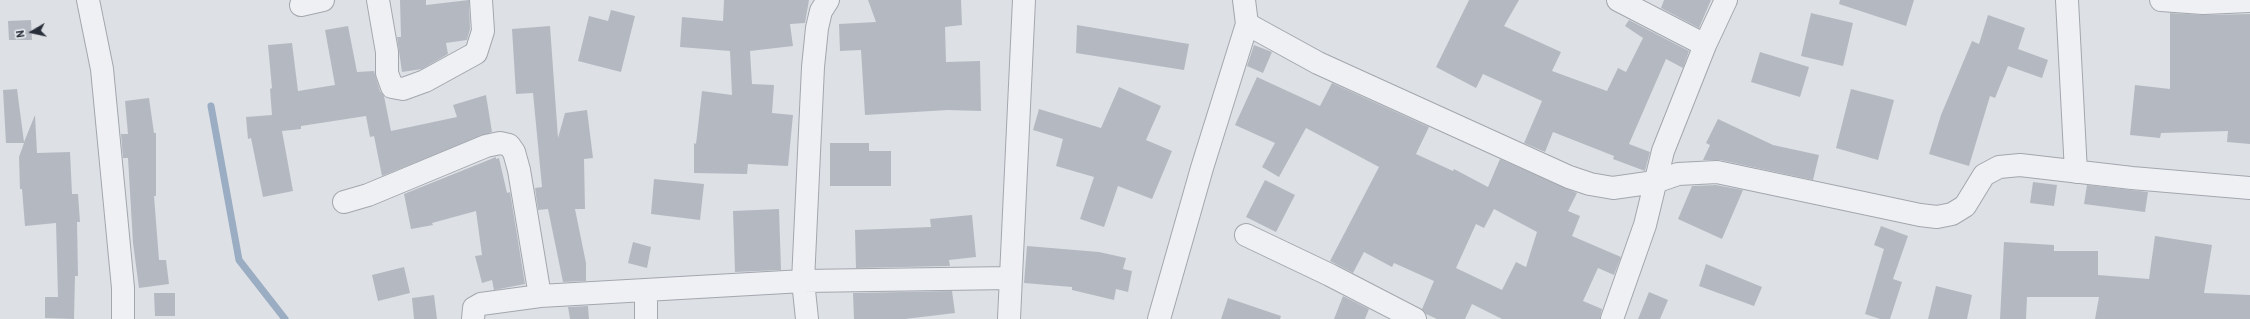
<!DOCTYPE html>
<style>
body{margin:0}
#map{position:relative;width:2250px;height:319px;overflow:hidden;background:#dde0e5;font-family:Barlow,sans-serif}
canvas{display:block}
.north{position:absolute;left:12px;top:12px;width:40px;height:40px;-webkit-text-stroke:3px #eceff3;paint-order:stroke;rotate:261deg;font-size:11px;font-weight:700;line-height:16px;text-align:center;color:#282e3a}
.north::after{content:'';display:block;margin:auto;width:14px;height:18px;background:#282e3a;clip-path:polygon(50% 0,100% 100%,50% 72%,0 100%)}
</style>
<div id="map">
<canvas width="2250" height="319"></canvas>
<div class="north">N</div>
</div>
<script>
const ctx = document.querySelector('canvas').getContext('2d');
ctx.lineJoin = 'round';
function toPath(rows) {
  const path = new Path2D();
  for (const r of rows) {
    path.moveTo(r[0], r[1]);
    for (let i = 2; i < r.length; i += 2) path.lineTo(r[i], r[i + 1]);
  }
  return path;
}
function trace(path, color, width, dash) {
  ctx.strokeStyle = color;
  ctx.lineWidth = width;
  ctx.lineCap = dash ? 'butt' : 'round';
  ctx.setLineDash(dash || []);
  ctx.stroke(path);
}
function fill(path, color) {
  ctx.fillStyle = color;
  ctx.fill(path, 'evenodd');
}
const stream = toPath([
 [211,106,239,260,285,319]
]);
const building = toPath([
 [400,0,426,0,426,5,469,0,470,29,467,40,446,43,448,54,422,69,402,72,397,37,401,37],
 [724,0,809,0,805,23,790,24,793,46,750,51,752,84,774,85,772,113,793,115,788,166,748,164,747,174,694,173,694,143,696,144,702,91,732,95,730,51,680,47,682,17,723,21],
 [868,0,961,0,962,25,945,27,946,62,980,61,981,111,948,110,865,115,861,50,840,51,839,24,876,22],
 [1469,0,1519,0,1504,26,1561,52,1552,71,1607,91,1618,68,1626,72,1643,38,1625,26,1629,20,1689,51,1683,68,1666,59,1629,144,1650,152,1645,171,1613,159,1614,156,1553,132,1545,152,1524,143,1542,101,1483,74,1476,88,1436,67],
 [1664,0,1711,0,1699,28,1661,8],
 [1840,0,1914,0,1906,26,1839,4],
 [611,10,635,16,621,72,578,61,589,16,608,21],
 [1811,13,1853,23,1843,66,1801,56],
 [2170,13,2203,15,2250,14,2250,144,2227,142,2228,131,2161,133,2160,138,2130,135,2135,85,2170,89],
 [1988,15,2025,28,2018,49,2048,60,2042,78,2008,66,1995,98,1990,96,1969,166,1929,154,1941,115,1972,41,1979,44],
 [31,20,32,40,9,40,8,21],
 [1077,25,1189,44,1184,70,1076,53],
 [348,26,357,72,374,71,380,91,384,96,391,131,457,117,453,105,486,95,492,132,382,176,374,136,370,137,366,116,301,126,301,129,282,131,293,191,263,197,251,138,248,139,246,117,272,115,270,89,272,88,268,45,292,43,298,91,335,85,325,30],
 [550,26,558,138,565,113,587,110,593,158,584,159,585,209,575,209,586,263,586,281,563,282,548,209,538,210,535,188,542,187,533,93,516,94,512,29],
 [1254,45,1272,52,1263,73,1247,66],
 [1760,52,1809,67,1800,97,1751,82],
 [1257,77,1320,106,1332,83,1429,127,1416,154,1453,171,1454,169,1488,187,1500,159,1577,193,1568,211,1580,216,1572,236,1621,257,1614,275,1598,268,1583,301,1602,309,1600,319,1502,319,1472,304,1465,319,1437,319,1426,314,1422,309,1434,281,1394,263,1392,267,1364,252,1353,273,1330,261,1379,167,1306,128,1279,177,1262,167,1275,143,1235,125],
 [1494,209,1537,232,1526,267,1516,262,1502,290,1456,268,1476,224,1484,228],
 [1119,87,1161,106,1146,140,1172,151,1152,199,1118,186,1104,227,1080,219,1094,177,1056,166,1063,139,1033,130,1039,109,1101,128],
 [17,89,24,142,35,115,37,153,70,152,72,194,78,194,80,222,77,222,78,276,75,276,74,319,45,318,45,297,58,297,56,223,25,226,22,189,20,189,19,157,24,143,6,143,3,90],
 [1851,89,1894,100,1878,160,1836,148],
 [149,98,154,133,156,133,156,196,154,196,159,260,166,260,169,284,139,288,133,243,128,158,123,158,121,134,128,134,125,101],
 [1718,119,1773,145,1819,155,1813,180,1720,160,1703,160,1710,145,1706,143],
 [830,143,869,143,869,151,891,151,891,186,830,186],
 [496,157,496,159,499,158,507,193,510,192,525,284,494,290,492,280,482,283,475,256,482,255,476,211,432,223,433,225,411,229,404,194],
 [654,179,704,184,700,220,651,214],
 [1265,180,1295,195,1276,232,1246,217],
 [2033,182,2057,185,2054,206,2030,203],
 [1716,185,1743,190,1722,239,1678,219,1692,186],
 [2087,185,2148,192,2145,212,2084,204],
 [779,209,781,270,735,272,733,211],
 [972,215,976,257,949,260,950,266,856,268,855,230,931,227,930,219],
 [1881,226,1908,236,1893,279,1902,282,1890,319,1880,319,1865,314,1884,249,1874,245],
 [2155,236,2212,245,2204,293,2250,295,2250,319,2095,319,2099,297,2027,297,2026,319,2000,319,2004,242,2054,245,2054,251,2098,251,2098,275,2149,279],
 [633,242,651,247,647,268,628,263],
 [1027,246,1099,252,1126,258,1123,269,1132,271,1128,292,1116,289,1114,300,1072,290,1072,287,1024,283],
 [1706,264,1762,287,1754,306,1699,286],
 [404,267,410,293,378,301,372,275],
 [1936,286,1972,295,1967,319,1928,319],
 [952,291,955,313,905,319,854,319,853,293],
 [1649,292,1668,300,1660,319,1638,319],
 [154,293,175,293,175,316,155,316],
 [434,295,437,319,414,319,412,298],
 [1343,296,1369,309,1365,319,1334,319],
 [1228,298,1281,316,1280,319,1221,319],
 [588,306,589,319,570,319,568,307]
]);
const minor = toPath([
 [88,0,102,69,123,288,123,319],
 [378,0,387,52,387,73,392,87,403,89,425,81,476,53,483,31,481,0],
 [1618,0,1705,45],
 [2067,0,2076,172],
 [2161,0,2203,3,2250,1],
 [301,5,323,0],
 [1247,24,1318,63,1569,177,1590,184,1613,188,1655,182,1678,174,1717,172,1920,215,1937,217,1952,214,1965,206,1984,175,1999,167,2020,165,2132,178,2250,188],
 [344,202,368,195,486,146,500,143,509,145,514,152,519,170,540,296],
 [1246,235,1330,275,1415,319],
 [646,290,646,319],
 [473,319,474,308,481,304,540,296,803,281,1011,278],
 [807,319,803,281,813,67,817,28,821,11,828,0],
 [1009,319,1024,0],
 [1159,319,1202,168,1247,24,1244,0],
 [1612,319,1645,225,1663,151,1705,45,1726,0]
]);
trace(stream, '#9aadc2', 7);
fill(building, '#b4b9c1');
trace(minor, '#a3a7ae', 24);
trace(minor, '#eff0f4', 22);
</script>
